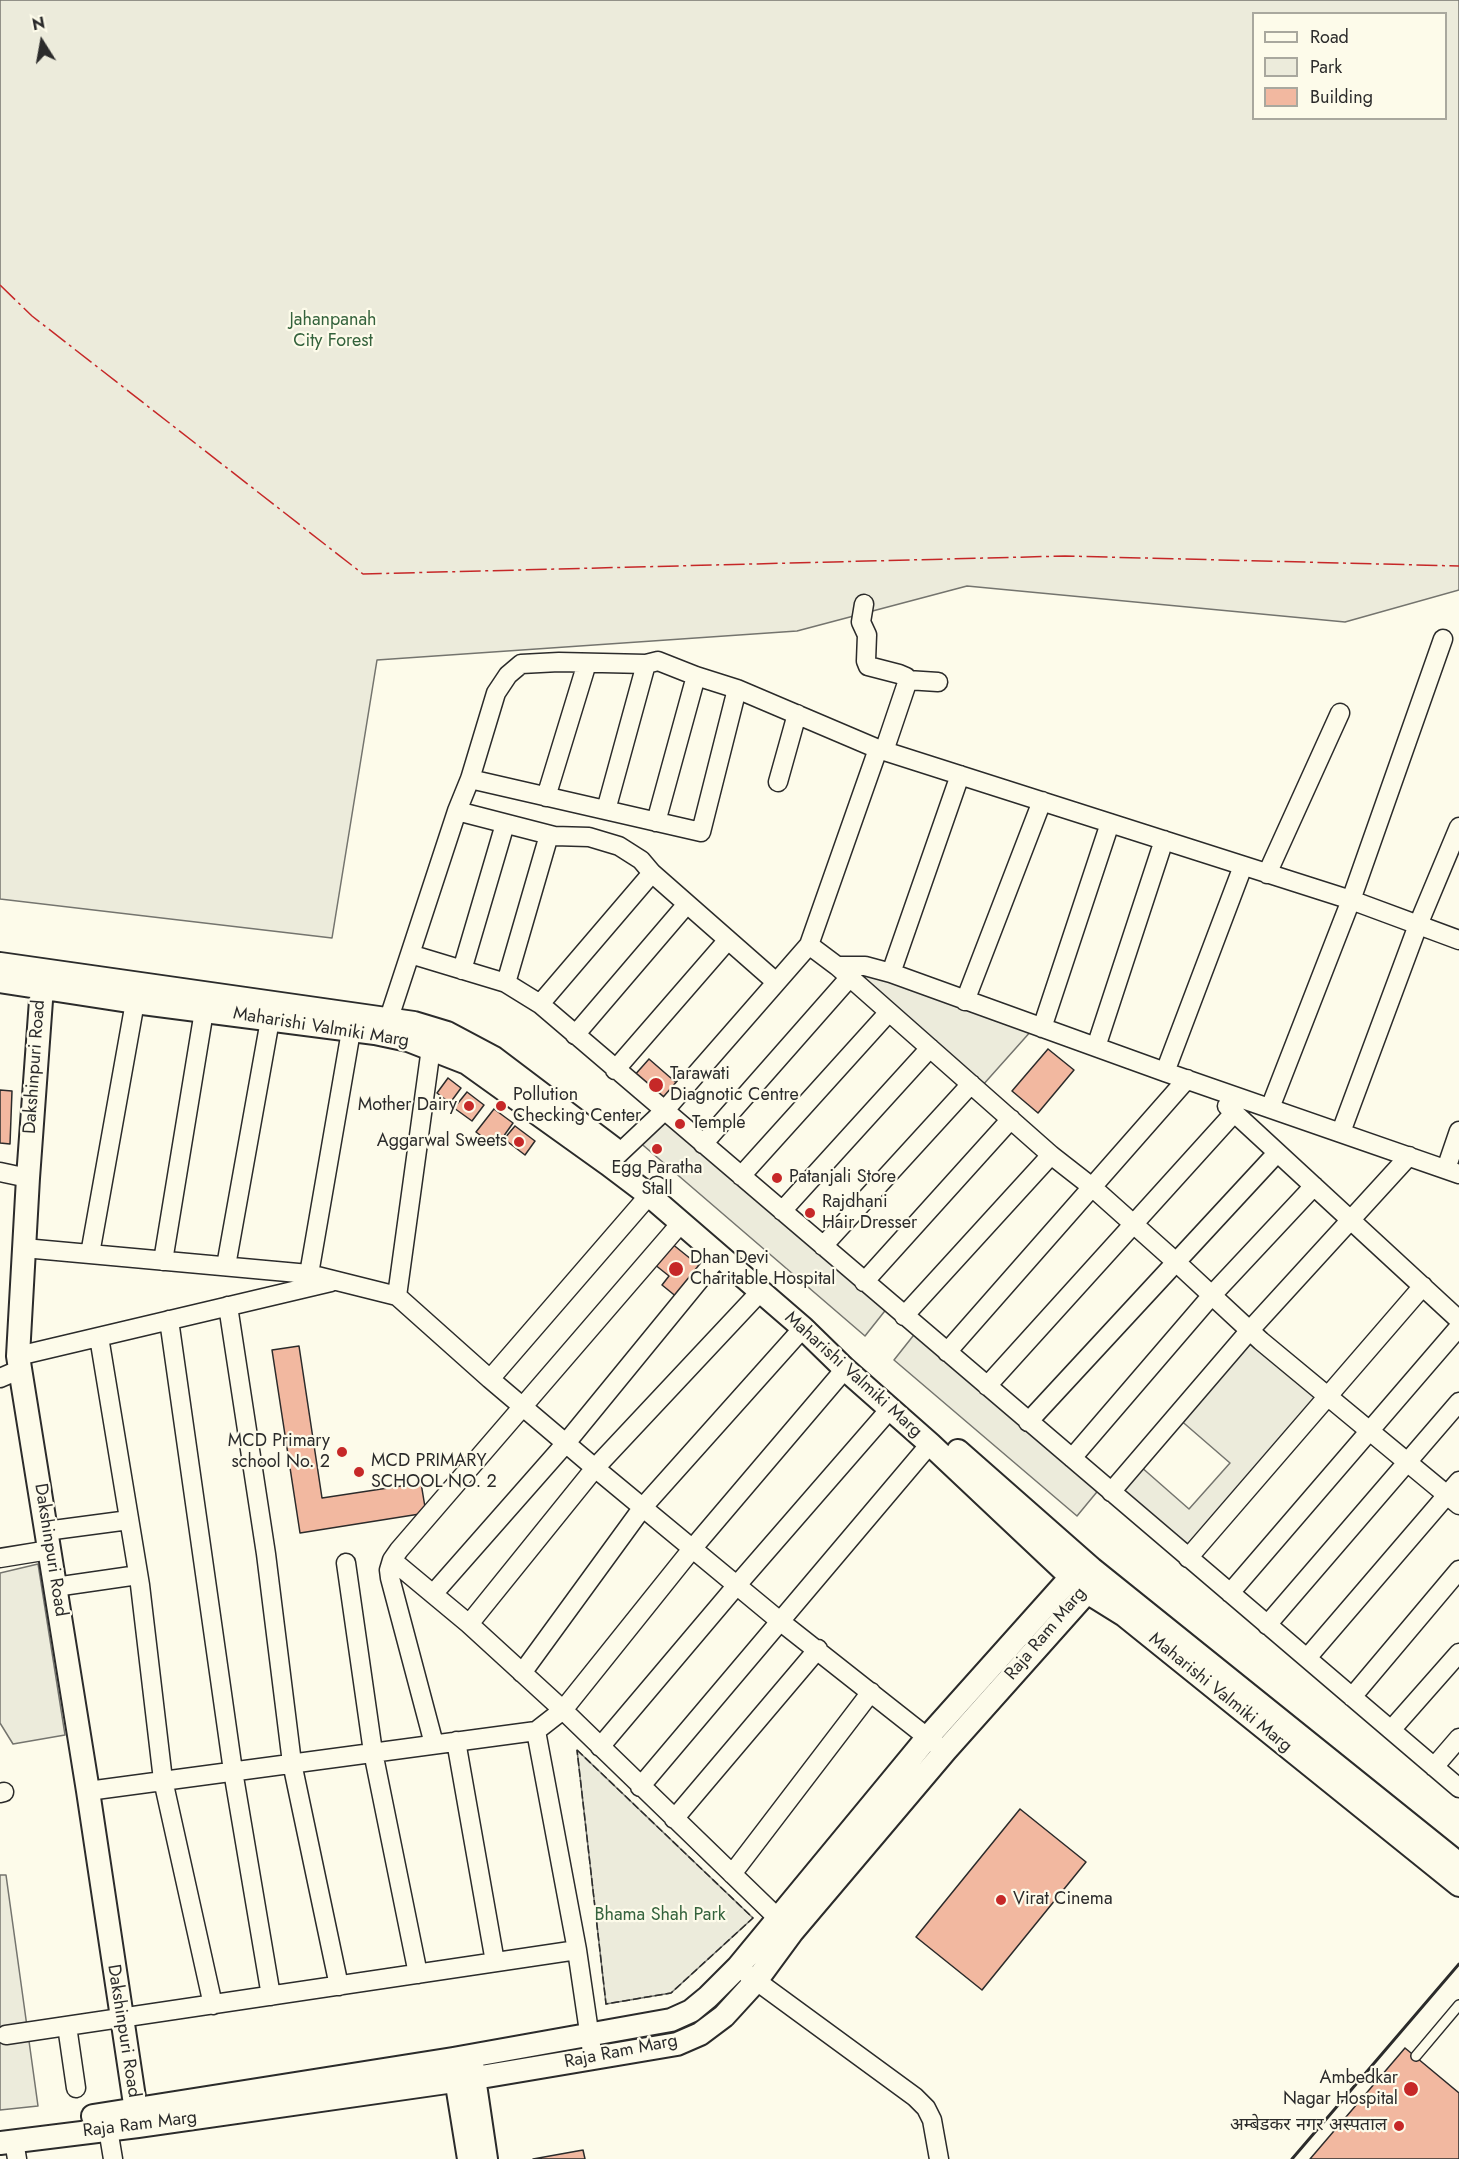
<!DOCTYPE html>
<meta charset="utf-8">
<style>
body{margin:0}
#map{position:relative;width:1459px;height:2159px;overflow:hidden;background:#fdfbea;font-family:Jost,sans-serif}
canvas{display:block}
.legend{position:absolute;left:1252px;top:12px;width:195px;height:108px;box-sizing:border-box;background:#fdfbea;border:2px solid #a9a89e;margin:0;padding:8px 10px;list-style:none;font-size:18px;color:#2b2b2b}
.legend li{display:flex;align-items:center;gap:12px;height:30px}
.legend b{width:30px;border:2px solid #a9a89e}
.north{position:absolute;left:12px;top:12px;width:60px;height:60px;-webkit-text-stroke:4px #fdfbea;paint-order:stroke;rotate:349deg;font-size:16px;font-weight:700;line-height:24px;text-align:center;color:#2b2b2b}
.north::after{content:'';display:block;margin:auto;width:21px;height:27px;background:#2b2b2b;clip-path:polygon(50% 0,100% 100%,50% 72%,0 100%)}
</style>
<div id="map">
<canvas width="1459" height="2159"></canvas>
<ul class="legend">
<li><b style="height:8px;background:#fdfbea"></b>Road</li>
<li><b style="height:16px;background:#ecebdb"></b>Park</li>
<li><b style="height:16px;background:#f2b8a0"></b>Building</li>
</ul>
<div class="north">N</div>
</div>
<script>
const ctx = document.querySelector('canvas').getContext('2d');
ctx.lineJoin = 'round';
function fill(path, color) {
  ctx.fillStyle = color;
  ctx.fill(path, 'evenodd');
}
function toPath(rows) {
  const path = new Path2D();
  for (const r of rows) {
    path.moveTo(r[0], r[1]);
    for (let i = 2; i < r.length; i += 2) path.lineTo(r[i], r[i + 1]);
  }
  return path;
}
function trace(path, color, width, dash) {
  ctx.strokeStyle = color;
  ctx.lineWidth = width;
  ctx.lineCap = dash ? 'butt' : 'round';
  ctx.setLineDash(dash || []);
  ctx.stroke(path);
}
function drawText(font, color, halo, rows, align = 'center') {
  ctx.font = font + ' Jost,"Noto Sans Devanagari",sans-serif';
  ctx.lineWidth = 4.5;
  ctx.setLineDash([]);
  ctx.textBaseline = 'middle';
  ctx.strokeStyle = halo;
  ctx.fillStyle = color;
  for (const [text, x, y, turn = 0] of rows) {
    ctx.save();
    ctx.translate(x, y);
    ctx.rotate((+turn || 0) * Math.PI / 180);
    ctx.textAlign = isNaN(turn) ? turn : align;
    if (halo) ctx.strokeText(text, 0, 0);
    ctx.fillText(text, 0, 0);
    ctx.restore();
  }
}
const green = toPath([
 [0,0,1459,0,1459,590,1345,622,967,586,797,631,377,660,332,938,0,899,0,0],
 [1254,14,1446,14,1446,118,1254,118,1254,14],
 [850,970,864,971,1032,1030,982,1086,850,970],
 [664,1115,888,1307,865,1336,637,1140,664,1115],
 [917,1331,1101,1487,1077,1516,894,1360,917,1331],
 [1250,1335,1323,1395,1188,1551,1118,1492,1140,1466,1189,1509,1230,1463,1178,1418,1250,1335],
 [38,1564,65,1735,13,1744,0,1723,0,1573,38,1564],
 [577,1750,753,1918,671,1993,606,2004,577,1750],
 [0,1875,6,1875,38,2106,0,2110,0,1875]
]);
const building = toPath([
 [1048,1049,1074,1070,1038,1113,1012,1091,1048,1049],
 [649,1059,680,1086,663,1104,633,1077,649,1059],
 [448,1078,461,1088,450,1103,437,1093,448,1078],
 [0,1090,12,1091,10,1144,0,1143,0,1090],
 [467,1092,484,1105,472,1121,454,1108,467,1092],
 [500,1102,506,1106,502,1111,496,1107,500,1102],
 [494,1109,513,1123,496,1147,476,1132,494,1109],
 [515,1126,535,1141,525,1155,504,1139,515,1126],
 [671,1243,702,1268,678,1298,662,1285,669,1276,654,1264,671,1243],
 [299,1346,322,1498,421,1483,426,1513,300,1533,272,1350,299,1346],
 [1020,1809,1086,1862,982,1990,916,1937,1020,1809],
 [1405,2048,1459,2093,1459,2159,1310,2159,1405,2048],
 [583,2150,585,2159,533,2159,583,2150]
]);
const service = toPath([
 [1416,2056,1459,2005]
]);
const minor = toPath([
 [864,604,861,622,867,635,866,661,868,666,899,674,906,677,907,683,884,751],
 [907,680,938,682],
 [470,779,701,832,737,689],
 [778,782,797,714],
 [546,797,587,663],
 [606,810,646,664],
 [457,811,554,836,589,837,619,846,641,860,652,873,776,982],
 [656,822,696,676],
 [1267,874,1340,713],
 [809,945,837,966,1051,1155,1092,1187,1176,1262,1261,1341,1459,1505],
 [410,954,506,983,540,1004,1459,1788],
 [837,966,865,966,891,973,1165,1072,1459,1174],
 [462,970,505,824],
 [891,973,960,775],
 [506,983,549,835],
 [965,1001,1042,801],
 [540,1004,652,873],
 [1042,1028,1110,823],
 [386,1031,389,1018,457,811,470,779,496,693,508,675,521,664,559,662,646,664,658,661,696,676,737,689,878,749,1351,900,1459,940],
 [575,1035,687,904],
 [1096,1047,1164,840],
 [615,1070,727,941],
 [1165,1072,1243,866],
 [1227,1106,1459,1320],
 [1270,1108,1351,900,1443,639],
 [1341,1132,1418,925,1459,827],
 [703,1144,850,977],
 [608,1164,664,1111,809,945,878,749],
 [1446,1169,1459,1131],
 [0,1172,28,1178],
 [741,1176,889,1012],
 [782,1211,930,1048],
 [681,1223,399,1550,392,1560,469,1624,563,1710,786,1926],
 [823,1246,971,1084],
 [24,1248,309,1274,397,1296,490,1379,595,1468,781,1622,937,1745],
 [90,1254,135,1002],
 [163,1261,204,1011],
 [226,1266,270,1020],
 [309,1274,351,1031],
 [864,1282,1011,1119],
 [397,1296,431,1048,435,1036],
 [228,1306,266,1554,292,1763,339,1986],
 [904,1316,1051,1155],
 [169,1320,233,1771,271,1996],
 [99,1337,140,1585,163,1780,213,2005],
 [947,1352,1187,1079],
 [18,1356,331,1282],
 [0,1378,21,1369],
 [490,1379,657,1186],
 [987,1386,1234,1113],
 [1028,1422,1277,1153],
 [1072,1458,1212,1295,1314,1186],
 [1111,1492,1250,1330,1409,1156],
 [46,1531,129,1520],
 [0,1558,49,1550],
 [1188,1558,1423,1286],
 [392,1560,389,1570,390,1578,434,1744],
 [346,1563,373,1752,418,1974],
 [55,1587,138,1575],
 [1230,1593,1459,1327],
 [433,1594,566,1443,719,1256],
 [469,1624,595,1468,760,1292],
 [1267,1625,1459,1402],
 [1307,1658,1459,1481],
 [522,1673,643,1507,803,1328],
 [1352,1697,1459,1570],
 [1391,1730,1459,1653],
 [536,1731,577,1950,593,2059],
 [456,1741,495,1962],
 [600,1747,737,1585,890,1409],
 [1434,1767,1459,1738],
 [640,1787,930,1444],
 [88,1791,536,1731,563,1710,692,1549,845,1369],
 [0,1793,4,1792],
 [674,1819,818,1649],
 [732,1874,871,1692],
 [747,1974,915,2097,926,2108,932,2120,939,2159],
 [67,2026,76,2088],
 [6,2035,577,1950],
 [108,2129,113,2159],
 [14,2141,17,2159]
]);
const tertiary = toPath([
 [0,964,414,1023,447,1033,494,1058,613,1148],
 [43,973,28,1178,18,1356,88,1791,138,2124],
 [0,981,135,1002,375,1033,408,1040,467,1063,608,1164,649,1195,803,1328,845,1369,930,1444,1087,1592,1124,1615,1459,1885],
 [958,1451,1092,1569,1459,1864],
 [472,2064,486,2159],
 [454,2066,469,2159],
 [93,2116,453,2059,671,2020,691,2011,708,1997,738,1967,927,1738,1071,1577,1085,1572],
 [0,2143,138,2126,475,2078,677,2044,700,2034,724,2016,756,1981,792,1932,946,1750,1087,1592,1090,1579]
]);
const fence = toPath([
 [577,1750,753,1918,671,1993,606,2004,577,1750]
]);
const wall = toPath([
 [1292,2159,1459,1964]
]);
const power = toPath([
 [0,285,32,316,363,574,1065,556,1459,566]
]);
const markers = [
 [656,1085,8,"#c62828"],
 [469,1106,6,"#c62828"],
 [501,1106,6,"#c62828"],
 [680,1124,6,"#c62828"],
 [519,1142,6,"#c62828"],
 [657,1149,6,"#c62828"],
 [777,1178,6,"#c62828"],
 [810,1213,6,"#c62828"],
 [676,1269,8,"#c62828"],
 [342,1452,6,"#c62828"],
 [359,1472,6,"#c62828"],
 [1001,1900,6,"#c62828"],
 [1411,2089,8,"#c62828"],
 [1399,2126,6,"#c62828"]
];
const parkNames = [
 ["Jahanpanah",333,321],
 ["City Forest",333,342],
 ["Bhama Shah Park",660,1916]
];
const streetNames = [
 ["Maharishi Valmiki Marg",321,1028,9],
 ["Dakshinpuri Road",35,1067,-86],
 ["Maharishi Valmiki Marg",853,1375,42],
 ["Dakshinpuri Road",50,1550,81],
 ["Raja Ram Marg",1046,1634,-50],
 ["Maharishi Valmiki Marg",1220,1693,39],
 ["Dakshinpuri Road",123,2031,81],
 ["Raja Ram Marg",621,2052,-11],
 ["Raja Ram Marg",140,2125,-7]
];
const poiNames = [
 ["Tarawati",670,1075],
 ["Diagnotic Centre",670,1096],
 ["Pollution",513,1096],
 ["Checking Center",513,1117],
 ["Mother Dairy",457,1106,"right"],
 ["Temple",692,1124],
 ["Aggarwal Sweets",507,1142,"right"],
 ["Egg Paratha",657,1169,"center"],
 ["Stall",657,1190,"center"],
 ["Patanjali Store",789,1178],
 ["Rajdhani",822,1203],
 ["Hair Dresser",822,1224],
 ["Dhan Devi",690,1259],
 ["Charitable Hospital",690,1280],
 ["MCD Primary",330,1442,"right"],
 ["school No. 2",330,1463,"right"],
 ["MCD PRIMARY",371,1462],
 ["SCHOOL NO. 2",371,1483],
 ["Virat Cinema",1013,1900],
 ["Ambedkar",1398,2079,"right"],
 ["Nagar Hospital",1398,2100,"right"],
 ["अम्बेडकर नगर अस्पताल",1387,2126,"right"]
];
fill(green, '#ecebdb');
trace(green, '#74746e', 1.5);
fill(building, '#f2b8a0');
trace(building, '#2b2b2b', 1.5);
trace(service, '#2b2b2b', 12);
trace(minor, '#2b2b2b', 21);
trace(tertiary, '#2b2b2b', 26);
trace(service, '#fdfbea', 9);
trace(minor, '#fdfbea', 18);
trace(tertiary, '#fdfbea', 22);
trace(fence, '#2b2b2b', 1.5, [8, 3]);
trace(wall, '#2b2b2b', 3);
trace(power, '#c62828', 1.5, [21, 4.5, 3, 4.5]);
for (const [x, y, r, color] of markers) {
  const dot = new Path2D();
  dot.arc(x, y, r, 0, 2 * Math.PI);
  ctx.fillStyle = color;
  ctx.fill(dot);
  trace(dot, '#fdfbea', 2);
}
drawText('18px', '#34623c', '#fdfbea', parkNames);
drawText('18px', '#2b2b2b', '#fdfbea', streetNames);
drawText('18px', '#2b2b2b', '#fdfbea', poiNames, 'left');
</script>
